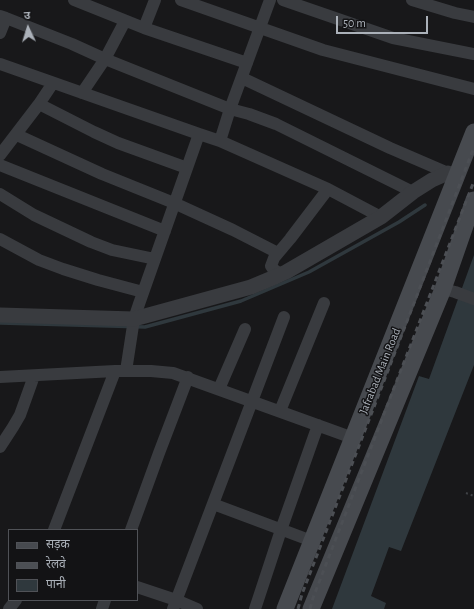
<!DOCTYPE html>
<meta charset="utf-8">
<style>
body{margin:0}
#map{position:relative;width:474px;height:609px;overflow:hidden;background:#18181a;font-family:"Alegreya Sans","Noto Sans Devanagari",sans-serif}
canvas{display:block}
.legend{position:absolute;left:8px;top:529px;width:130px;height:72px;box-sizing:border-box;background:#131315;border:1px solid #505257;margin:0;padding:5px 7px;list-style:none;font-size:12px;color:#abb1b9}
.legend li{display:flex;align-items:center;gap:8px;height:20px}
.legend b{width:20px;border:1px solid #505257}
.north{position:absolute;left:8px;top:8px;width:40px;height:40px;-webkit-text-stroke:3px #131315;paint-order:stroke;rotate:356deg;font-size:11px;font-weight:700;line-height:16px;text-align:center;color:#abb1b9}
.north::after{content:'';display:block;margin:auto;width:14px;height:18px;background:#abb1b9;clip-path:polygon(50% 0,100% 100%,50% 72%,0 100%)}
.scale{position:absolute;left:336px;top:16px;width:92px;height:18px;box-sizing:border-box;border:2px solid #abb1b9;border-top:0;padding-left:5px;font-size:12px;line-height:14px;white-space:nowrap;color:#abb1b9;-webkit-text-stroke:3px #131315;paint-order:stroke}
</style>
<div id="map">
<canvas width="474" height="609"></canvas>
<ul class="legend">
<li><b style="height:5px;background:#474a4f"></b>सड़क</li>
<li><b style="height:5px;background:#4c4f54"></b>रेलवे</li>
<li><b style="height:11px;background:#2f383d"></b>पानी</li>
</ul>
<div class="north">उ</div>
<div class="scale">50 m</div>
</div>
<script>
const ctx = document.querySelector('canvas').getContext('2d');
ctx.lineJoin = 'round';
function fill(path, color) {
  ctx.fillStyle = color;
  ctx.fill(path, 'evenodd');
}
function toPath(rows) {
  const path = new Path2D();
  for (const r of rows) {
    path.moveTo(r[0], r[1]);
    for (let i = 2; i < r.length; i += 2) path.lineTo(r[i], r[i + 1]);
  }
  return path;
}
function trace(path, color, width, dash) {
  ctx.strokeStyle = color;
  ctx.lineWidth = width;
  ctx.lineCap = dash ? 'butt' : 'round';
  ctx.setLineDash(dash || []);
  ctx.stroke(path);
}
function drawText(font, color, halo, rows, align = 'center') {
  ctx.font = font + ' "Alegreya Sans",sans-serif';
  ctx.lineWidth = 3;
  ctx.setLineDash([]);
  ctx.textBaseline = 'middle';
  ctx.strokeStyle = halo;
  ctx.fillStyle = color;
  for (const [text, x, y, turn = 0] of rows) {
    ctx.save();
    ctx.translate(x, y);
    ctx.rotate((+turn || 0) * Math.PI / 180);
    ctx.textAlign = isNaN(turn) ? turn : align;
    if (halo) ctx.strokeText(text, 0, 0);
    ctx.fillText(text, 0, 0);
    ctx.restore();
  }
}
const water = toPath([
 [474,255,474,365,401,551,389,547,371,596,386,603,384,609,332,609,419,376,429,379]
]);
const stream = toPath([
 [0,323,145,327,241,301,309,272,399,222,425,205]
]);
const path = toPath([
 [466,493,474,496]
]);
const minor = toPath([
 [74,0,144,28,247,63],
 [181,0,323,50,474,89],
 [283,0,393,38,474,54],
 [412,0,455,13,474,17],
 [0,16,6,18,72,44,105,59,230,109,249,114,276,124,413,192],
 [144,28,155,0],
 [0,33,6,18],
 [0,64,199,134,220,141,328,189,381,217],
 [242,78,390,148,448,173],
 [82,93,105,59,125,21],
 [39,104,94,132,118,143,187,168],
 [17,135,102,174,174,203,233,230,278,253],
 [220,141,230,109,270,0],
 [0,155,39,104,53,83],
 [0,165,165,231],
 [0,194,34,215,91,242,112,250,155,259],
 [0,239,39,260,63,269,98,280,143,292],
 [280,274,273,269,271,266,274,258,290,239,328,189],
 [443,289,455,292,474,299],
 [126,371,134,319,139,304,199,134],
 [0,377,115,371,151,371,173,373,353,438],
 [219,389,245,329],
 [280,411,324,303],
 [0,447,13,427,20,415,34,376],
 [213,504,312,541],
 [54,530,115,371],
 [131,530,159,453,188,377],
 [137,587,176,600,197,609],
 [9,609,16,600],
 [102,609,105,600],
 [173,609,284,317],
 [255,609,281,530,318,425]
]);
const tertiary = toPath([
 [0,315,134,319,251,287,275,277,286,272,381,217,413,192,432,180,448,173,457,176]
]);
const secondary = toPath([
 [285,609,474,132],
 [311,609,443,289,474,200]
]);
const rail = toPath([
 [298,609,302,594,474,147],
 [310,609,313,598,474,181]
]);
const streetNames = [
 ["Jafrabad Main Road",380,371,-68]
];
fill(water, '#2f383d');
trace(stream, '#2f383d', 3.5);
trace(path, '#3f4246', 2, [2, 3]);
trace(minor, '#393b3f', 12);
trace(tertiary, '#393b3f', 15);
trace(secondary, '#474a4f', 17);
trace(rail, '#4c4f54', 3, [5, 4]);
drawText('12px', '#abb1b9', '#131315', streetNames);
</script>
